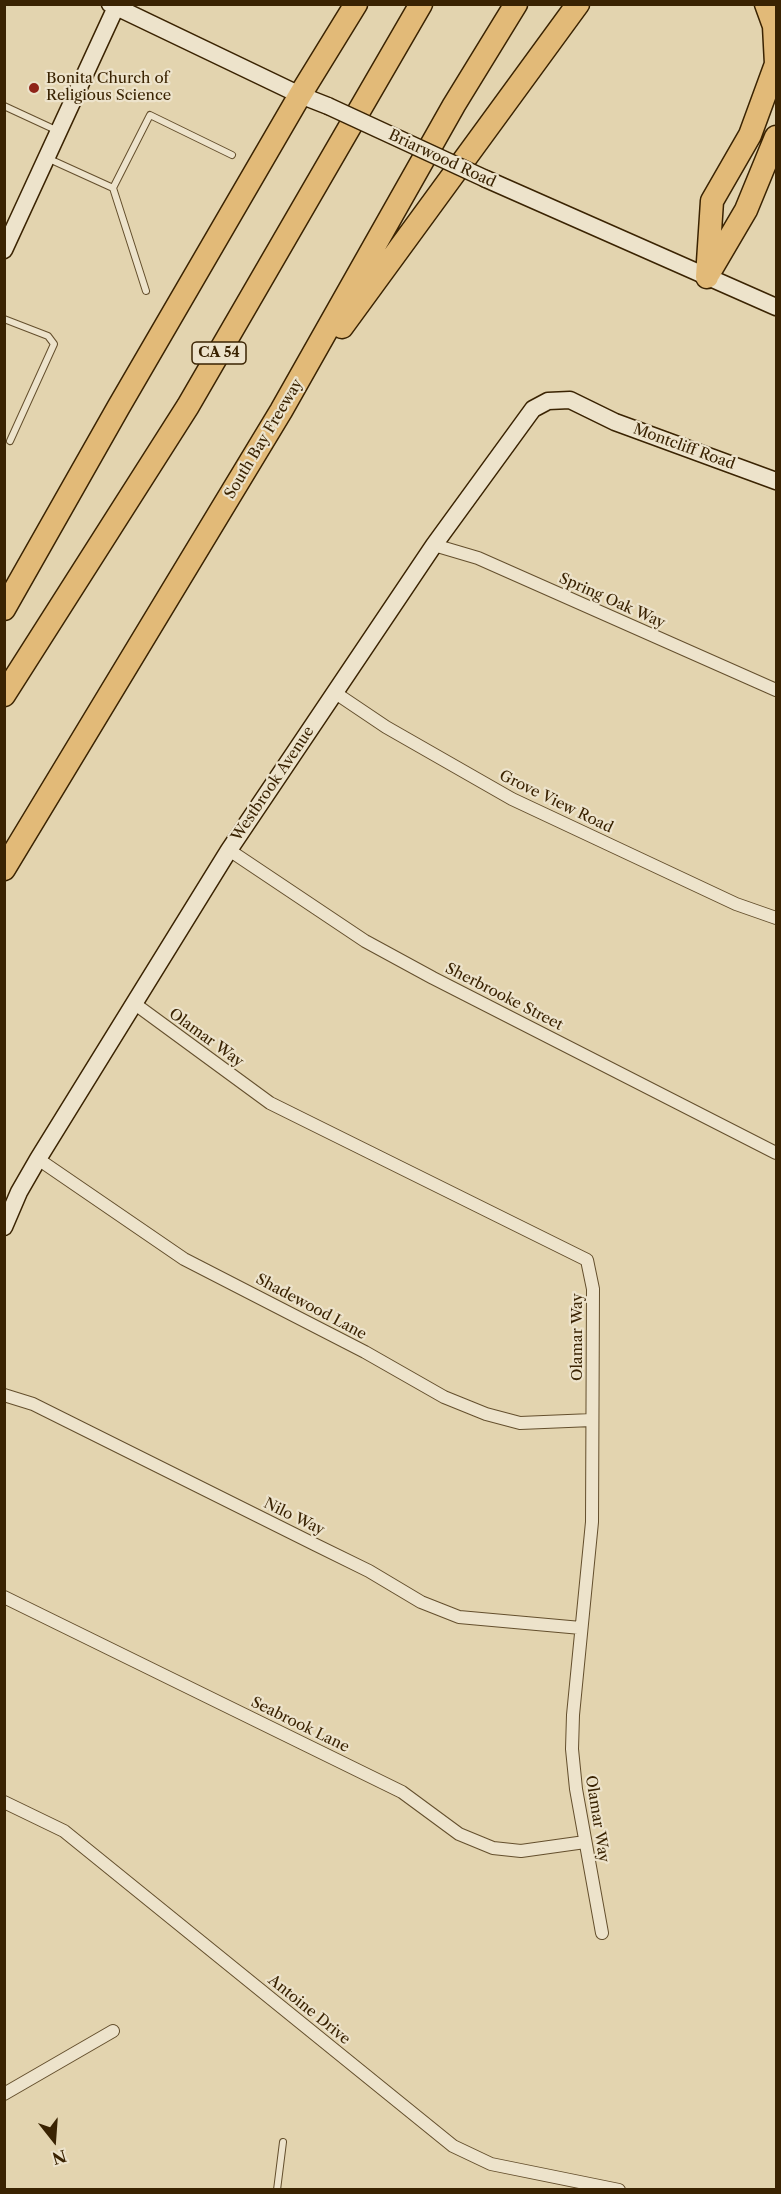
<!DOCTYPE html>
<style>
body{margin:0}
#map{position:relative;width:781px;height:2194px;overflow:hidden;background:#e3d4af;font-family:"Libre Caslon Text",serif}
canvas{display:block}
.frame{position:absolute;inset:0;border:6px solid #3a2302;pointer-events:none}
.north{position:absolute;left:24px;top:2110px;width:60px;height:60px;-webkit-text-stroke:4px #ede3cb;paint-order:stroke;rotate:163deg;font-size:16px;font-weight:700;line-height:24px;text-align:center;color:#3a2302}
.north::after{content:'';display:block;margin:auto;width:21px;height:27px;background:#3a2302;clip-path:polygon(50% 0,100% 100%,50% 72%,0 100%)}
</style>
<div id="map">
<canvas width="781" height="2194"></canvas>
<div class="frame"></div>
<div class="north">N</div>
</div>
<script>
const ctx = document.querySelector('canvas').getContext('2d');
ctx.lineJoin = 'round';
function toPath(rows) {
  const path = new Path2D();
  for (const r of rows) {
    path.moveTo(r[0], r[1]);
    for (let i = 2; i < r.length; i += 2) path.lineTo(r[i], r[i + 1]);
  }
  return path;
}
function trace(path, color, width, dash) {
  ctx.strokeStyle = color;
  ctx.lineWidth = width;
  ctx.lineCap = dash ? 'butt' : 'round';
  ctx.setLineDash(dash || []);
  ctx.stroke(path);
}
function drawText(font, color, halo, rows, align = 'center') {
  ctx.font = font + ' "Libre Caslon Text",serif';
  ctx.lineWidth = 4.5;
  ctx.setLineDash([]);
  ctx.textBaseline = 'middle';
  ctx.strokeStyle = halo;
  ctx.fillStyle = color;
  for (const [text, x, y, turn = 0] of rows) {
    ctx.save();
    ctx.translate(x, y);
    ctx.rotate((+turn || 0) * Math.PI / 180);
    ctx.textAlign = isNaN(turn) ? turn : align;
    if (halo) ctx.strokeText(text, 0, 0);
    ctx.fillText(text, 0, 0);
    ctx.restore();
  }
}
const lane = toPath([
 [4,106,58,131],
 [47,158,113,188,150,115,232,155],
 [113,188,146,291],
 [4,319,48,336,54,344,10,441],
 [277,2190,283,2142]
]);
const street = toPath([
 [434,545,478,558,776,690],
 [334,692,386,727,512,799,736,904,776,918],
 [229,850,365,941,433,978,776,1153],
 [135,1004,270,1103,587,1260,593,1289,592,1522,573,1715,572,1749,576,1789,602,1933],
 [38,1159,184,1259,365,1352,444,1397,486,1414,520,1423,592,1420],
 [4,1395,33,1404,314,1544,369,1571,421,1602,459,1617,581,1628],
 [4,1597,402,1792,459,1834,493,1848,521,1851,585,1842],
 [4,1802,64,1831,453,2146,491,2164,619,2190],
 [4,2094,113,2031]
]);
const secondary = toPath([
 [110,4,300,95,328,106],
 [486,179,776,307],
 [4,250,116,7],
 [4,1227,19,1192,38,1159,229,850,434,545,533,409,548,401,570,400,615,422,776,481]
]);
const highway = toPath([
 [709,273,746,210,776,137],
 [707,277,712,201,750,135,776,64,774,26,766,4],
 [342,327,578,4],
 [4,609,118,408,300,95,356,4],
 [4,695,188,406,421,4],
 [4,869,281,411,454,105,516,4]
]);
const secondaryBridge = toPath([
 [328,106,486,179]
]);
const markers = [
 [34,88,6,"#8f2418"]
];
const shields = [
 [219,353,54]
];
const shieldNames = [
 ["CA 54",219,353]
];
const poiNames = [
 ["Bonita Church of",46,79],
 ["Religious Science",46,96]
];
const streetNames = [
 ["Briarwood Road",442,159,25],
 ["South Bay Freeway",264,439,-59],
 ["Montcliff Road",684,447,20],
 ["Spring Oak Way",612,601,24],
 ["Westbrook Avenue",273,784,-56],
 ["Grove View Road",556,802,26],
 ["Sherbrooke Street",504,997,27],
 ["Olamar Way",206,1038,36],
 ["Shadewood Lane",311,1307,28],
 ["Olamar Way",578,1337,-90],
 ["Nilo Way",294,1517,26],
 ["Seabrook Lane",300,1725,26],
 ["Olamar Way",597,1819,81],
 ["Antoine Drive",309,2010,39]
];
trace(lane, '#644f2d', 8);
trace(street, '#644f2d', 14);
trace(secondary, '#3a2302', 19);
trace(highway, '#3a2302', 25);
trace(lane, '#ede3cb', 6);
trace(street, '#ede3cb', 12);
trace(secondary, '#ede3cb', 16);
trace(highway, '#e2ba78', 22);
trace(secondaryBridge, '#3a2302', 19, []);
trace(secondaryBridge, '#ede3cb', 16);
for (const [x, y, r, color] of markers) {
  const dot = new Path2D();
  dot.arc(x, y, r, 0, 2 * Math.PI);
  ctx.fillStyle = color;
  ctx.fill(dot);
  trace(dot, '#ede3cb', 2);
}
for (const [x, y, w] of shields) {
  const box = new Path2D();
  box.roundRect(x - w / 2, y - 11, w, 22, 4.5);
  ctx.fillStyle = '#ede3cb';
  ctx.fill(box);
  trace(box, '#3a2302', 1.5);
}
drawText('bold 14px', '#3a2302', null, shieldNames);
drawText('15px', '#3a2302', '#ede3cb', poiNames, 'left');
drawText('15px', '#3a2302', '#ede3cb', streetNames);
</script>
